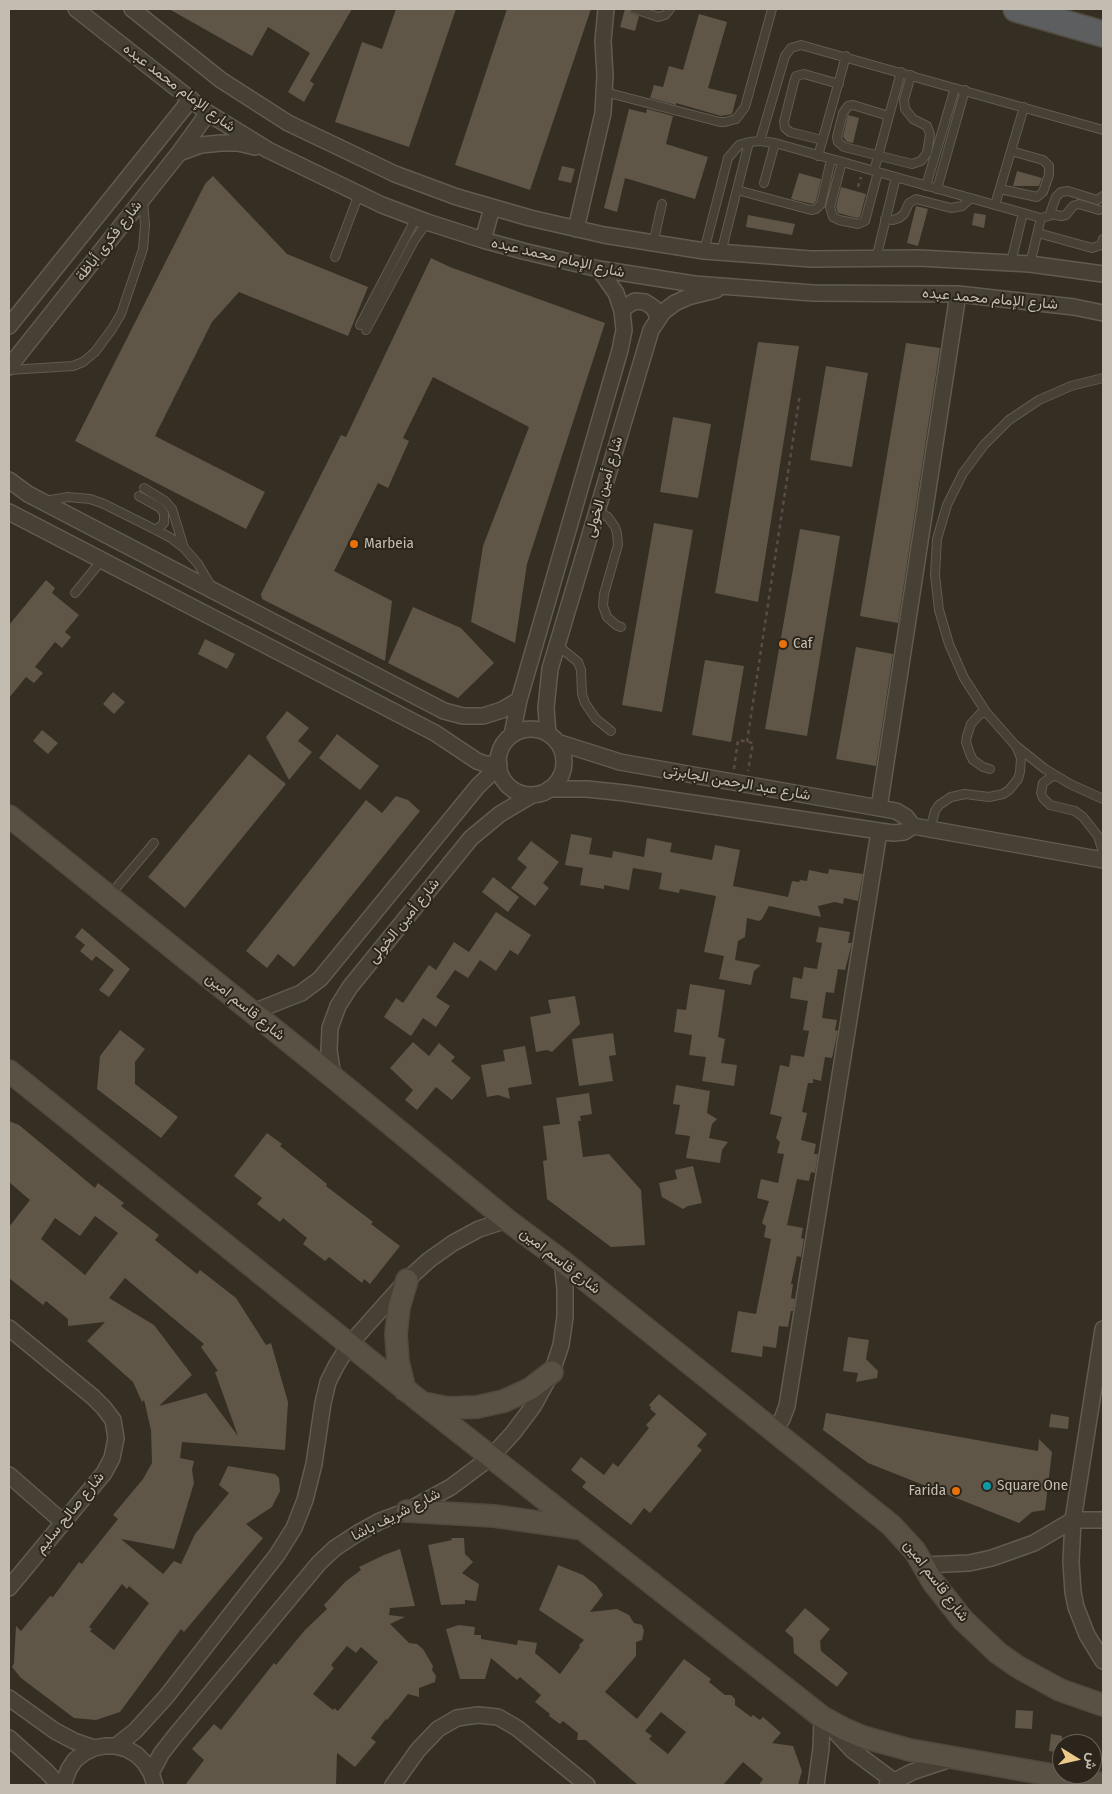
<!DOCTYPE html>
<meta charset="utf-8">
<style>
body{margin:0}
#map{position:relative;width:1112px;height:1794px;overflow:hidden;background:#352e22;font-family:"Fira Sans Condensed",Vazirmatn,sans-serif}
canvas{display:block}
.frame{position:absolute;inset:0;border:10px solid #c3bcb0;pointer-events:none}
.north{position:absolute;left:1052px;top:1734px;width:50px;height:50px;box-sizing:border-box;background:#2b251b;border:1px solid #686157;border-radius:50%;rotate:99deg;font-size:14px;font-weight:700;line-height:20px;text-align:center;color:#c3bcb0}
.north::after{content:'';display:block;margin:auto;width:18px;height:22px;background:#eeca8a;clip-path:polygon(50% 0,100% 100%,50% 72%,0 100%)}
</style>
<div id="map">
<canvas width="1112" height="1794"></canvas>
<div class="frame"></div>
<div class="north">ش</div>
</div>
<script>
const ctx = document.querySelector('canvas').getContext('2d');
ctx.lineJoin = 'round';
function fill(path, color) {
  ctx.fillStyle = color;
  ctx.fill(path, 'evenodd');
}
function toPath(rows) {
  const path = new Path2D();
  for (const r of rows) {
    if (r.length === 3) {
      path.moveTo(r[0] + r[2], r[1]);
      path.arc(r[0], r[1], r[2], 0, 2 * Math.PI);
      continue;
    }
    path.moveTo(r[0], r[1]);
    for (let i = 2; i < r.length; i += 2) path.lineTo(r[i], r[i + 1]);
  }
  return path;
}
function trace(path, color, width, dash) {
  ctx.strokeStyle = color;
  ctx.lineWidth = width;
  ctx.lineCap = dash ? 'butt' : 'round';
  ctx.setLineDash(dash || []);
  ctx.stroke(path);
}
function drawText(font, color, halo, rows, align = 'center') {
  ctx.font = font + ' "Fira Sans Condensed",Vazirmatn,sans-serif';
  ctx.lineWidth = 4;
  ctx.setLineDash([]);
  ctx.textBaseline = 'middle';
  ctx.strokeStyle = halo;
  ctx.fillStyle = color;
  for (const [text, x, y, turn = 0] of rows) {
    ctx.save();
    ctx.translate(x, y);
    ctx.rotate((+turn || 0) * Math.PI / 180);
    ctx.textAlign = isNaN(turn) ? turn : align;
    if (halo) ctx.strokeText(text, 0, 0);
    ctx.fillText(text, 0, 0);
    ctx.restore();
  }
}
const building = toPath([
 [169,9,352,9,310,81,314,84,304,102,288,92,310,53,268,27,252,56],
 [396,9,456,9,409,147,335,122,362,42,382,49],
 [507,9,591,9,530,190,455,165],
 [625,9,630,9,631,13,639,16,635,31,620,27],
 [699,14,727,22,708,88,737,95,732,114,721,116,676,103,676,105,650,98,654,85,663,87,669,66,683,70],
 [629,109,646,113,647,109,673,116,666,144,708,157,695,199,625,178,617,212,604,208],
 [848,115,859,118,853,143,847,142,843,137],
 [562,166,575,169,571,183,558,180],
 [1017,171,1042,178,1039,186,1013,186],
 [799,173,821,179,816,201,813,204,791,199],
 [213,176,287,254,368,287,348,336,239,292,212,322,155,436,265,492,246,529,75,441,205,184],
 [841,187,866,194,860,217,857,218,838,213,836,207],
 [916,206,928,209,918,246,907,243],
 [974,213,986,215,984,228,972,225],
 [748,215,795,224,792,235,746,227],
 [431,258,450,267,605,323,527,564,515,643,471,622,483,546,529,427,433,377,403,438,409,441,388,488,378,483,334,571,392,601,385,661,262,599,261,594,341,435,346,437],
 [758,342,799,346,758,602,715,593],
 [906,343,940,348,898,623,860,616],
 [826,366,868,373,852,467,810,460],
 [673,417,711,424,698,498,660,492],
 [654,523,693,530,662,712,622,705],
 [800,529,840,536,807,736,765,729],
 [46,580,55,588,52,593,79,615,65,632,71,637,62,648,55,642,35,667,43,673,34,683,26,677,9,698,9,625],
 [413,607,461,628,494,663,458,698,388,663],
 [205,639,235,654,227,669,198,654],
 [856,647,893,654,876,766,836,759],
 [705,660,744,666,731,742,692,735],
 [113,692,125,702,114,714,103,704],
 [287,711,309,728,298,741,312,752,289,780,266,737],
 [42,730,58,743,48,754,33,741],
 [337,734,379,766,360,790,319,758],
 [249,754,286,784,185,908,148,877],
 [396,796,408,800,420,811,294,967,278,954,267,968,246,951,366,800,382,813],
 [571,834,592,838,589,854,612,858,613,851,644,857,647,838,672,843,670,852,712,860,715,845,740,850,733,886,788,897,792,881,799,882,800,880,807,881,809,870,828,874,829,869,863,874,858,901,844,898,843,904,835,902,818,906,821,917,769,906,762,919,759,921,747,918,745,937,738,941,735,960,761,965,754,971,751,985,719,979,724,956,704,952,716,896,680,889,679,893,659,889,662,873,633,868,629,890,604,885,604,889,580,885,583,868,565,865],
 [531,841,559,862,543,883,549,888,535,906,511,888,527,867,517,859],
 [493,877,519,897,508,912,482,892],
 [496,912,531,935,518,955,510,950,496,971,480,960,468,978,455,970,436,997,450,1006,436,1027,423,1018,411,1036,384,1017,396,998,403,1003,429,965,436,970,454,942,469,952],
 [819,927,850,932,848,943,852,943,845,970,838,969,834,993,826,992,822,1018,837,1020,835,1030,838,1031,832,1058,825,1057,821,1081,813,1079,813,1083,808,1083,802,1112,807,1113,801,1140,816,1144,814,1154,818,1154,815,1173,811,1172,809,1181,797,1179,787,1225,803,1228,801,1238,804,1239,801,1257,797,1256,791,1284,793,1284,791,1298,795,1299,793,1311,791,1311,788,1327,779,1326,776,1348,763,1346,762,1357,731,1352,738,1311,756,1314,771,1239,764,1237,766,1226,762,1223,769,1201,757,1198,761,1179,778,1183,784,1154,777,1153,780,1142,776,1138,782,1117,770,1114,780,1065,789,1067,791,1055,804,1057,809,1031,803,1030,808,1001,790,998,793,977,802,979,804,967,817,969,822,943,816,942],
 [82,928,130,969,109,997,99,990,114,970,96,956,92,961,80,951,85,945,75,937],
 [690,984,725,990,718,1037,725,1039,721,1063,737,1065,734,1086,702,1081,706,1057,689,1055,692,1035,674,1032,677,1009,686,1010],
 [575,996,580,1024,552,1052,547,1050,536,1052,530,1017,551,1013,548,1000],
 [120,1030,145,1049,135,1062,135,1084,178,1117,161,1138,97,1089,100,1056],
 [613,1033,616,1055,609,1056,613,1081,579,1086,572,1039],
 [413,1042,429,1056,439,1043,455,1057,451,1061,471,1078,452,1100,436,1087,417,1110,405,1100,413,1090,390,1068],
 [525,1046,532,1084,508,1088,510,1099,498,1095,487,1097,481,1065,505,1061,503,1050],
 [676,1085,710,1091,707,1113,717,1119,712,1124,709,1138,728,1142,722,1150,720,1163,686,1158,690,1136,675,1134,680,1105,673,1104],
 [589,1093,592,1114,580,1116,581,1121,578,1121,583,1157,609,1154,641,1190,645,1245,611,1247,547,1199,543,1161,547,1160,543,1126,560,1124,556,1098],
 [9,1121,19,1125,95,1188,98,1183,124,1203,121,1206,159,1235,155,1240,197,1274,200,1270,236,1298,266,1345,271,1343,288,1402,285,1450,182,1442,180,1458,194,1461,192,1470,194,1483,174,1549,121,1539,163,1574,174,1561,181,1564,195,1534,229,1493,219,1485,228,1466,275,1474,279,1478,280,1491,272,1507,246,1524,263,1538,184,1632,181,1629,120,1712,96,1720,74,1718,21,1678,12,1667,14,1663,16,1626,21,1631,50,1596,53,1597,79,1562,82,1564,118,1519,113,1515,143,1479,152,1463,151,1430,144,1400,142,1402,133,1382,87,1341,105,1322,68,1326,68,1319,46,1301,43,1305,9,1278,9,1227,30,1200,9,1182],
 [95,1216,118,1233,85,1275,41,1239,55,1218,80,1236],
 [125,1278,204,1344,201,1347,218,1371,215,1372,238,1436,206,1393,159,1406,192,1375,154,1325,109,1298],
 [122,1584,127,1589,129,1586,149,1603,114,1650,90,1631,92,1629,89,1627],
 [267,1133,282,1144,280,1146,327,1184,326,1186,373,1222,371,1224,400,1246,370,1284,364,1279,362,1283,329,1257,325,1261,303,1244,307,1238,283,1218,280,1222,257,1204,262,1198,234,1176],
 [693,1166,702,1203,688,1206,683,1209,662,1197,659,1183,677,1179,675,1170],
 [848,1337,869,1340,866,1359,878,1371,877,1378,856,1382,858,1373,843,1371],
 [659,1394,707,1434,697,1446,702,1450,650,1513,644,1508,631,1525,582,1487,586,1482,571,1470,581,1457,604,1475,613,1463,618,1467,649,1428,646,1425,656,1414,650,1409,651,1407,649,1405],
 [826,1413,1038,1451,1039,1439,1052,1452,1045,1510,1032,1512,1019,1523,868,1463,823,1430],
 [1051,1414,1069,1417,1068,1429,1049,1427],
 [451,1538,464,1538,465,1554,473,1562,462,1573,479,1584,476,1601,465,1600,465,1604,441,1605,428,1545,452,1540],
 [400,1549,415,1606,390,1608,389,1615,405,1617,390,1624,409,1643,417,1644,423,1649,433,1666,432,1670,436,1676,435,1682,419,1688,419,1697,408,1694,387,1720,386,1719,371,1738,376,1742,355,1767,337,1753,336,1785,185,1785,204,1760,192,1749,214,1724,221,1730,274,1663,276,1665,305,1630,327,1609,324,1605,345,1582,361,1570,359,1567,384,1555],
 [347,1646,356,1653,361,1647,378,1662,338,1711,334,1708,333,1710,313,1694,334,1668,331,1665],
 [558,1565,583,1575,596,1585,603,1595,590,1612,617,1609,629,1615,634,1623,642,1625,644,1631,642,1640,636,1642,636,1656,605,1692,637,1719,684,1659,711,1679,709,1682,725,1695,731,1695,735,1699,735,1705,751,1717,753,1715,760,1720,763,1717,781,1733,772,1743,793,1746,802,1771,798,1785,759,1785,763,1779,743,1762,723,1785,638,1785,586,1740,577,1740,578,1733,563,1721,560,1724,549,1716,550,1714,535,1702,541,1695,520,1677,517,1680,491,1658,485,1679,460,1679,446,1629,459,1625,475,1627,474,1635,481,1635,481,1639,517,1645,518,1640,537,1643,535,1653,560,1674,580,1647,579,1645,584,1640,539,1610],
 [661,1712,686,1732,668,1754,649,1739,652,1736,645,1731],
 [805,1608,830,1629,820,1641,821,1651,848,1673,837,1687,794,1653,793,1638,785,1631],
 [1016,1710,1033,1711,1032,1729,1015,1728],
 [1051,1734,1062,1736,1062,1753,1049,1751]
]);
const path = toPath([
 [858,187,861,177],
 [747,742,800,394],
 [734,769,738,740,753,743,748,771]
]);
const service = toPath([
 [635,9,658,17,665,15,670,9],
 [605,92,720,122,725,122,736,119,745,107,772,9],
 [889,116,853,105,848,106,843,113,837,137,838,142,844,147,912,164,921,161,927,153,930,134,927,126,913,119,905,109,904,100,911,75],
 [822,140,790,132,785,128,784,122,794,82,796,76,804,74,839,84],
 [760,141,785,56,791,48,801,45,1103,130],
 [818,156,846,56],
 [842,162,830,207,833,217,839,220,858,224,865,221,878,172],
 [874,171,901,72],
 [764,183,775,143],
 [926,186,955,88],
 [937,189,965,90],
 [1000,189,1037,197,1043,192,1049,175,1049,166,1043,160,1011,151],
 [737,190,811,210,816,209,821,204,831,159],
 [995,205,1024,107],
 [1051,214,1061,216,1066,215,1073,206,1079,204,1099,210],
 [885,219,893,220,899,218,904,214,909,203,916,199,951,208,962,206,971,198],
 [1038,233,1092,248,1101,245,1103,239],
 [653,244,662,204],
 [704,251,728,158,739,145,749,142,760,141,775,143,1041,218,1049,216,1056,197,1061,192,1068,191,1097,200,1103,196],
 [721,253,749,142],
 [335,257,359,194],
 [876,259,896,177],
 [1011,262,1023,213],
 [1030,264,1041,218],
 [360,325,416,218],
 [366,330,414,241,427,222],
 [9,370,73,366,83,362,95,352,112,329,121,314,143,249,145,225,143,200],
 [1103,378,1071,386,1039,400,1009,420,984,445,963,473,947,505,937,539,935,575,939,610,949,644,964,678,986,712,1015,745,1045,769,1070,784,1103,799],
 [144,488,165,501,172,509,184,548],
 [139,496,159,507,164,513,164,523,156,530],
 [45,501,68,497,90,499,104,504,156,530,171,538,184,548,198,564,211,586],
 [597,511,608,517,615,527,617,533,618,545,604,594,603,606,607,617,616,625,621,627],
 [75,593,102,560],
 [557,645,578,662,581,670,582,694,585,703,596,719,611,731],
 [986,712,980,714,971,724,967,736,966,742,970,754,973,760,983,767,990,769],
 [1056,776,1051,777,1043,783,1041,793,1043,798,1050,805,1075,811,1083,817,1098,836,1103,852],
 [930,829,935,811,939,805,951,797,965,794,989,797,1003,794,1009,790,1018,779,1020,772,1021,758,1016,746],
 [110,895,154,843]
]);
const minor = toPath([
 [76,9,208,113,268,150,382,205,427,222,483,240,523,251,599,269,694,284,813,293,958,294,1074,307,1103,313],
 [132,9,221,80,288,123,395,174,457,197,530,218,604,235,704,251,811,259,919,258,1030,264,1103,274],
 [179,153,201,145,221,143,238,143,255,147],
 [576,229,603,113,605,75,603,41,606,9],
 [483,240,492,208],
 [622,311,625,307,635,301,645,302,654,308,658,318],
 [9,326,191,99],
 [9,367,179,153,208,113],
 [9,480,28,494,444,711,463,716,483,716,502,710,519,700],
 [9,512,435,733,477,761,485,764,499,764],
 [531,762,33],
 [548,734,546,708,550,669,651,330,663,312,675,303,688,297,716,290],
 [512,735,519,700,620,350,624,330,622,311,616,293,599,269],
 [557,742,620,762,896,811,906,817,913,826],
 [549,789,587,789,625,793,893,833,904,832,913,826,1103,860],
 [879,808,958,294],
 [253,1012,301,993,320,979,478,786,499,766],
 [333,1077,329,1050,330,1028,338,1006,350,987,471,838,500,814,532,795],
 [9,1328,93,1397,104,1408,113,1420,116,1438,112,1458,104,1473,9,1588],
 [1103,1329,1073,1520,1071,1562,1073,1592,1076,1607,1087,1635,1103,1661],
 [773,1431,782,1419,787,1406,879,832],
 [9,1475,64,1523],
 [924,1565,969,1563,992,1558,1034,1543,1073,1520,1103,1520],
 [9,1698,55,1731,74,1741,94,1748],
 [828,1724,852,1750,899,1785],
 [9,1738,46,1771,59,1785],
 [116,1746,135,1731,166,1697,277,1555,294,1528,305,1500,314,1464,323,1403,328,1382,336,1366,349,1345,407,1280,429,1260,453,1243,479,1229,507,1220],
 [151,1773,161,1754,175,1736,319,1563,335,1548,358,1533,380,1521,407,1511,451,1487,491,1457,513,1433,534,1405,552,1372,561,1345,565,1317,565,1289,562,1261],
 [63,1785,69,1769,75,1760,84,1753,94,1748,105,1746,116,1746,127,1749,137,1755,145,1763,151,1773,155,1785],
 [393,1785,418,1750,438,1729,457,1718,478,1715,498,1717,517,1728,587,1785],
 [816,1785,821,1748,822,1717],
 [887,1785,912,1772,951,1759]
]);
const secondary = toPath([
 [9,816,333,1077,507,1220,562,1261,891,1525,915,1551,933,1582,963,1620,998,1653,1018,1667,1060,1690,1103,1705],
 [9,1071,421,1402,822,1717,844,1729,863,1737,910,1750,1103,1784],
 [405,1390,398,1362,396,1334,399,1307,407,1280],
 [423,1403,448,1408,477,1407,504,1401,530,1389,552,1372],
 [407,1511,494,1516,578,1528]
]);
const trunk = toPath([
 [1016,9,1103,34]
]);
const markers = [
 [354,544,5,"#e8710a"],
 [783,644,5,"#e8710a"],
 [987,1486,5,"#0f9aa8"],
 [956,1491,5,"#e8710a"]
];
const streetNames = [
 ["شارع الإمام محمد عبده",179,88,37],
 ["شارع فكرى أباظة",109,241,-52],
 ["شارع الإمام محمد عبده",558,258,13],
 ["شارع الإمام محمد عبده",990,299,5],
 ["شارع أمين الخولى",604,487,-74],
 ["شارع عبد الرحمن الجابرتى",737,783,10],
 ["شارع أمين الخولى",404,921,-51],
 ["شارع قاسم امين",245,1007,39],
 ["شارع قاسم امين",560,1261,38],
 ["شارع صالح سليم",70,1513,-51],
 ["شارع شريف باشا",396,1515,-27],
 ["شارع قاسم امين",936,1581,53]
];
const poiNames = [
 ["Marbeia",364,544],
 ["Caf",793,644],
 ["Square One",997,1486],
 ["Farida",946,1491,"right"]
];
fill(building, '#5f5648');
trace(service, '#615b50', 10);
trace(minor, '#615b50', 18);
trace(secondary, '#50493f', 24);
trace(trunk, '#514b40', 28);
trace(path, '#5b4b48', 2.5, [4, 4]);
trace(service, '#464035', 8);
trace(minor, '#464035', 15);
trace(secondary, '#595144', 21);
trace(trunk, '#5c5e5f', 25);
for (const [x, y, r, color] of markers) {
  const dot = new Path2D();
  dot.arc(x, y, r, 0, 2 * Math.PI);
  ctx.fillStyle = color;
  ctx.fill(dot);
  trace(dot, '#2b251b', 2);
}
drawText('15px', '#c3bcb0', '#2b251b', streetNames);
drawText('15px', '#c3bcb0', '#2b251b', poiNames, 'left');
</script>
